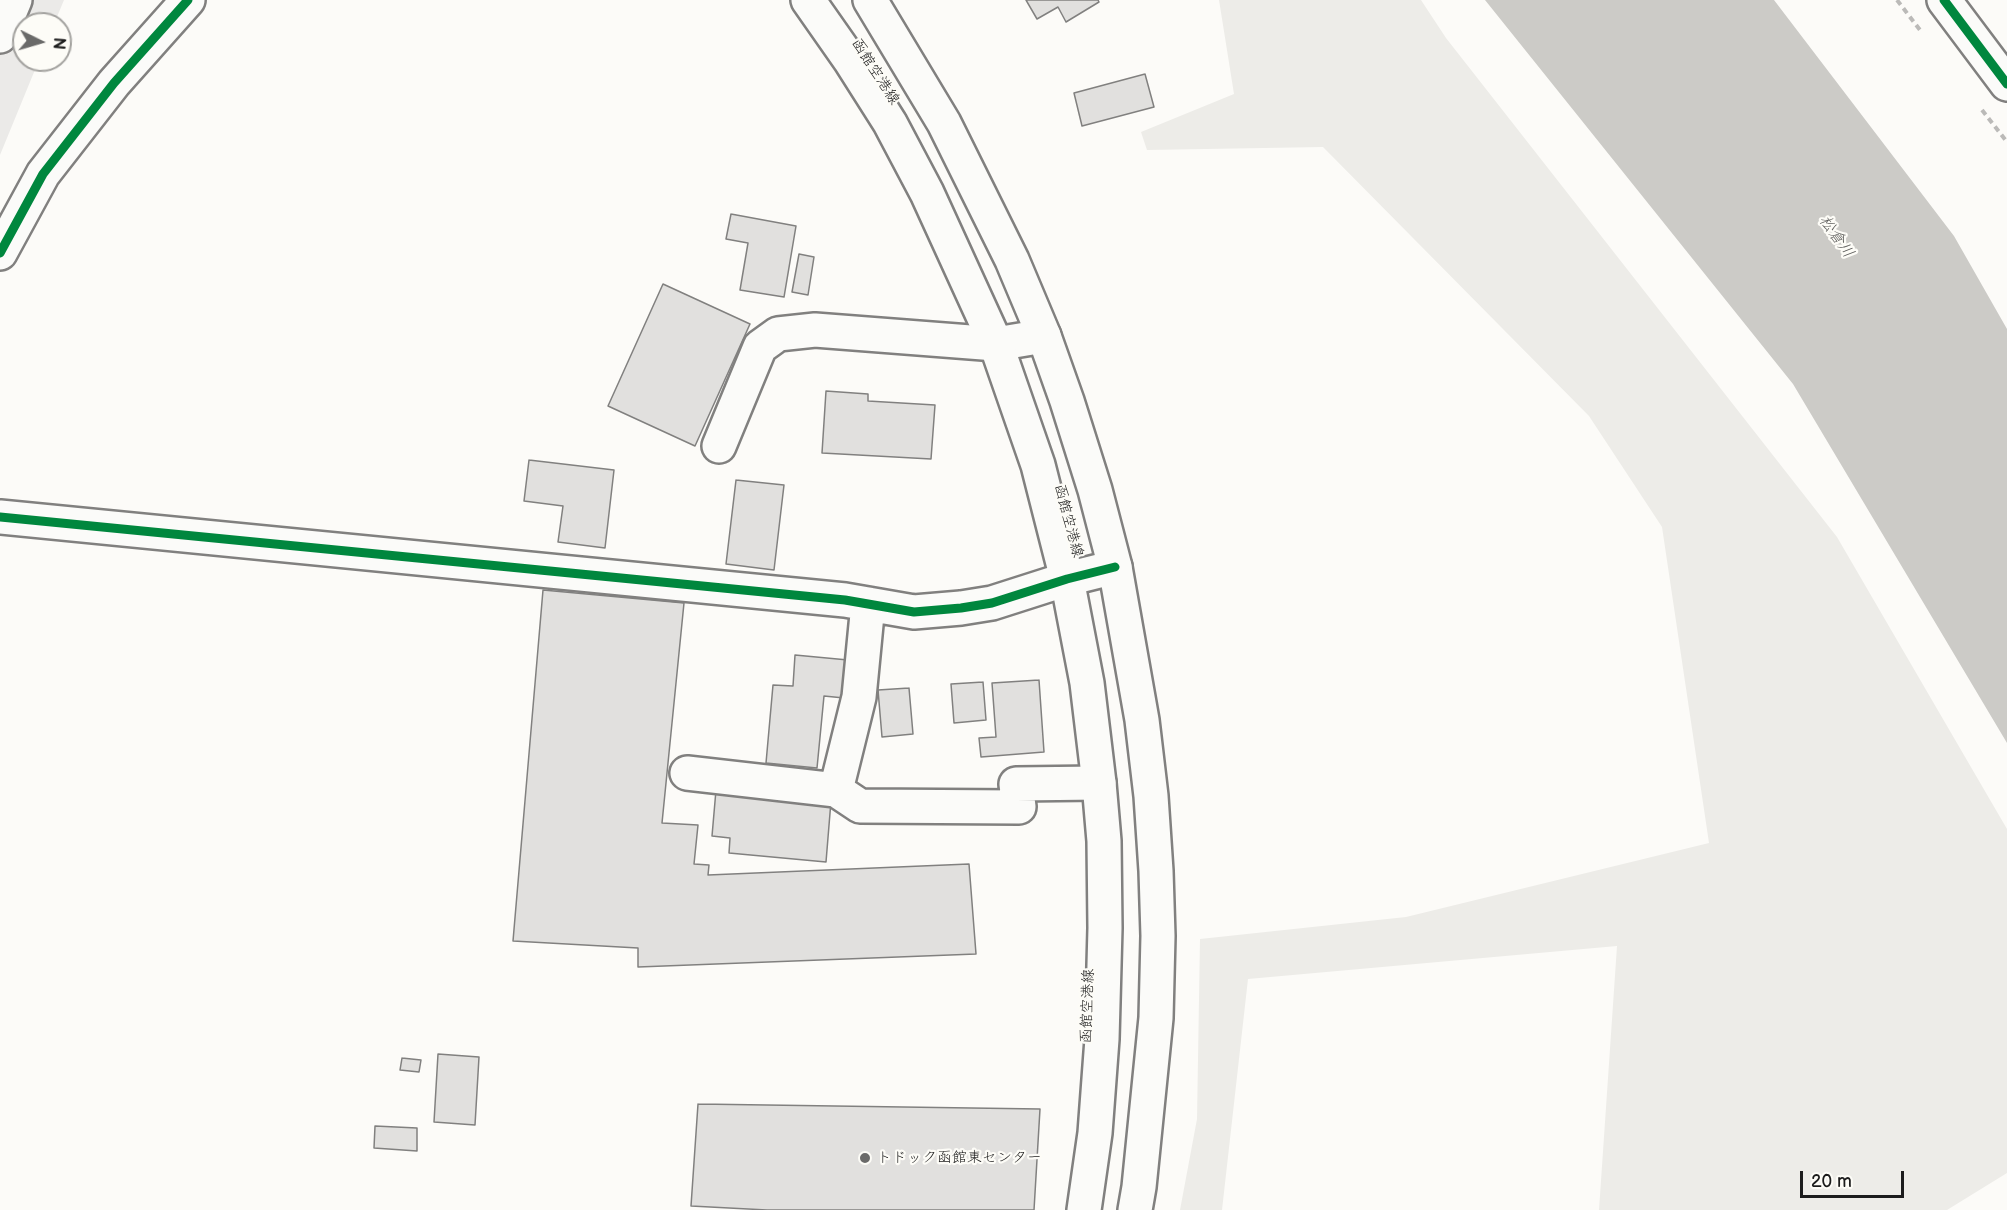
<!DOCTYPE html>
<meta charset="utf-8">
<style>
body{margin:0}
#map{position:relative;width:2007px;height:1210px;overflow:hidden;background:#fcfbf8;font-family:"Balsamiq Sans",sans-serif}
canvas{display:block}
.north{position:absolute;left:12px;top:12px;width:60px;height:60px;box-sizing:border-box;background:#fdfcf7;border:2px solid #a3a29f;border-radius:50%;rotate:95deg;font-size:16px;font-weight:700;line-height:24px;text-align:center;color:#1c1c1c}
.north::after{content:'';display:block;margin:auto;width:21px;height:27px;background:#6a6a69;clip-path:polygon(50% 0,100% 100%,50% 72%,0 100%)}
.scale{position:absolute;left:1800px;top:1171px;width:104px;height:27px;box-sizing:border-box;border:3px solid #1c1c1c;border-top:0;padding-left:8px;font-size:18px;line-height:21px;white-space:nowrap;color:#1c1c1c;-webkit-text-stroke:4px #fdfcf7;paint-order:stroke}
</style>
<div id="map">
<canvas width="2007" height="1210"></canvas>
<div class="north">N</div>
<div class="scale">20 m</div>
</div>
<script>
const ctx = document.querySelector('canvas').getContext('2d');
ctx.lineJoin = 'round';
function fill(path, color) {
  ctx.fillStyle = color;
  ctx.fill(path, 'evenodd');
}
function toPath(rows) {
  const path = new Path2D();
  for (const r of rows) {
    path.moveTo(r[0], r[1]);
    for (let i = 2; i < r.length; i += 2) path.lineTo(r[i], r[i + 1]);
  }
  return path;
}
function trace(path, color, width, dash) {
  ctx.strokeStyle = color;
  ctx.lineWidth = width;
  ctx.lineCap = dash ? 'butt' : 'round';
  ctx.setLineDash(dash || []);
  ctx.stroke(path);
}
function drawText(font, color, halo, rows, align = 'center') {
  ctx.font = font + ' "Balsamiq Sans","Klee One",sans-serif';
  ctx.lineWidth = 4.5;
  ctx.setLineDash([]);
  ctx.textBaseline = 'middle';
  ctx.strokeStyle = halo;
  ctx.fillStyle = color;
  for (const [text, x, y, turn = 0] of rows) {
    ctx.save();
    ctx.translate(x, y);
    ctx.rotate((+turn || 0) * Math.PI / 180);
    ctx.textAlign = isNaN(turn) ? turn : align;
    if (halo) ctx.strokeText(text, 0, 0);
    ctx.fillText(text, 0, 0);
    ctx.restore();
  }
}
const built = toPath([
 [0,0,64,0,54,24,24,24,24,60,39,60,0,155]
]);
const green = toPath([
 [1219,0,1421,0,1446,38,1837,537,2007,829,2007,1173,1947,1210,1599,1210,1617,946,1248,979,1222,1210,1180,1210,1197,1119,1200,939,1406,917,1709,843,1662,527,1589,416,1323,147,1147,150,1141,132,1234,94]
]);
const water = toPath([
 [1485,0,1774,0,1954,236,2007,329,2007,743,1793,384]
]);
const building = toPath([
 [1026,0,1098,0,1099,2,1066,22,1058,7,1037,19,1026,0],
 [1145,74,1154,107,1082,126,1074,93,1145,74],
 [731,214,796,226,784,297,740,290,748,243,726,239,731,214],
 [799,254,814,257,808,295,792,292,799,254],
 [663,284,750,324,695,446,608,406,663,284],
 [826,391,868,394,868,401,935,405,931,459,822,453,826,391],
 [529,460,614,470,605,548,558,542,563,506,524,501,529,460],
 [736,480,784,485,774,570,726,564,736,480],
 [543,590,684,603,662,823,698,825,694,864,709,865,708,875,969,864,976,954,638,967,638,948,513,941,543,590],
 [795,655,848,660,844,698,824,696,817,768,766,763,773,685,793,686,795,655],
 [1039,680,1044,752,981,757,979,738,996,737,992,683,1039,680],
 [983,682,986,720,954,723,951,684,983,682],
 [909,688,913,734,882,737,878,690,909,688],
 [716,790,831,801,826,862,729,853,730,838,712,836,716,790],
 [438,1054,479,1057,475,1125,434,1122,438,1054],
 [402,1058,421,1060,419,1072,400,1070,402,1058],
 [698,1104,1040,1109,1034,1210,767,1210,691,1206,698,1104],
 [375,1126,417,1128,417,1151,374,1148,375,1126]
]);
const path = toPath([
 [1897,0,1920,30],
 [1982,110,2007,142]
]);
const minor = toPath([
 [1944,0,2007,84],
 [0,36,15,0],
 [0,253,43,174,114,83,188,0],
 [719,446,760,347,778,334,815,330,996,344,1044,336],
 [0,517,845,600,914,612,961,608,992,603,1067,579,1115,567],
 [687,773,836,790,859,697,868,604],
 [836,790,860,806,1019,807,1016,784,1099,783]
]);
const major = toPath([
 [808,0,850,60,890,123,927,193,996,344,1038,465,1067,579,1087,683,1099,783,1104,841,1105,928,1102,1039,1095,1133,1084,1210],
 [870,0,944,123,1012,260,1044,336,1067,401,1095,490,1115,567,1142,720,1151,796,1156,871,1158,936,1156,1018,1139,1187,1135,1210]
]);
const cycleway = toPath([
 [1944,0,2007,84],
 [0,253,43,174,114,83,188,0],
 [0,517,845,600,914,612,961,608,992,603,1067,579,1115,567]
]);
const markers = [
 [865,1158,6,"#6a6a69"]
];
const streetNames = [
 ["函館空港線",875,72,57],
 ["函館空港線",1068,521,75],
 ["函館空港線",1088,1006,-88]
];
const poiNames = [
 ["トドック函館東センター",877,1158]
];
const waterNames = [
 ["松倉川",1836,237,55]
];
fill(built, '#ebeae8');
fill(green, '#edece8');
fill(water, '#cccbc7');
fill(building, '#e1e0de');
trace(building, '#81807f', 1.5);
trace(minor, '#81807f', 38);
trace(major, '#81807f', 38);
trace(path, '#bbbab8', 4, [6, 4.5]);
trace(minor, '#fbfbf9', 33);
trace(major, '#fbfbf9', 33);
trace(cycleway, '#00873e', 9);
for (const [x, y, r, color] of markers) {
  const dot = new Path2D();
  dot.arc(x, y, r, 0, 2 * Math.PI);
  ctx.fillStyle = color;
  ctx.fill(dot);
  trace(dot, '#fdfcf7', 2);
}
drawText('15px', '#1c1c1c', '#fdfcf7', streetNames);
drawText('15px', '#1c1c1c', '#fdfcf7', poiNames, 'left');
drawText('italic 16px', '#5a5a58', '#fdfcf7', waterNames);
</script>
